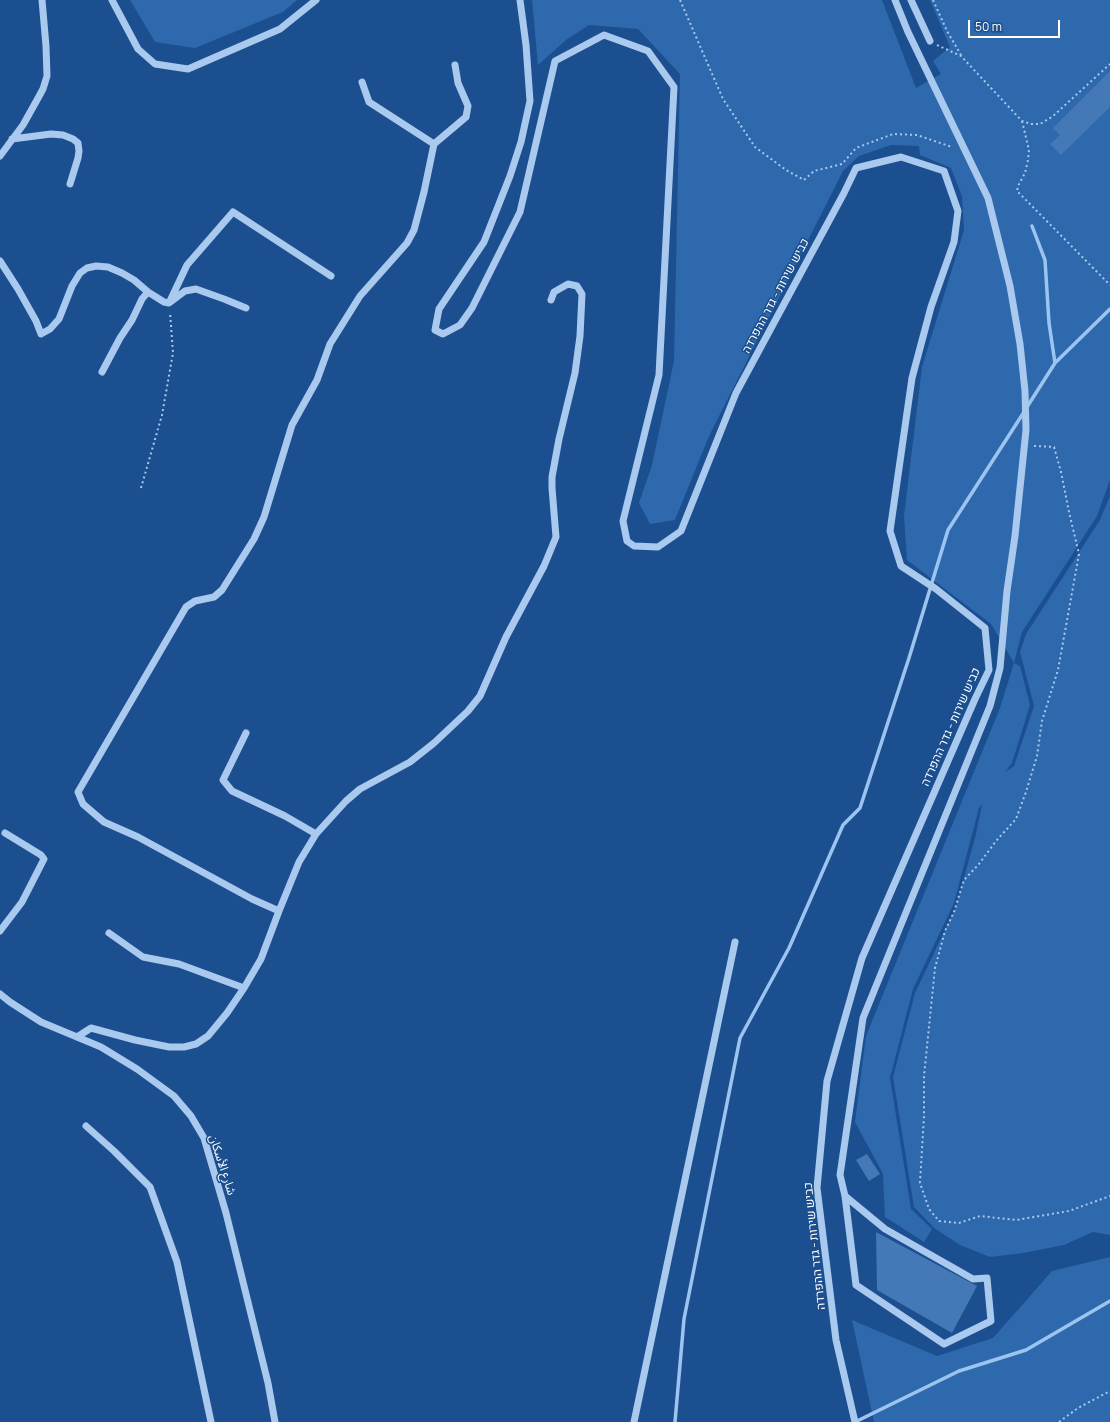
<!DOCTYPE html>
<meta charset="utf-8">
<style>
body{margin:0}
#map{position:relative;width:1110px;height:1422px;overflow:hidden;background:#1b4f8f;font-family:Manrope,sans-serif}
canvas{display:block}
.scale{position:absolute;left:968px;top:20px;width:92px;height:18px;box-sizing:border-box;border:2px solid #fff;border-top:0;padding-left:5px;font-size:12px;line-height:14px;white-space:nowrap;color:#fff;-webkit-text-stroke:3px #1b4f8f;paint-order:stroke}
</style>
<div id="map">
<canvas width="1110" height="1422"></canvas>
<div class="scale">50 m</div>
</div>
<script>
const ctx = document.querySelector('canvas').getContext('2d');
ctx.lineJoin = 'round';
function fill(path, color) {
  ctx.fillStyle = color;
  ctx.fill(path, 'evenodd');
}
function toPath(rows) {
  const path = new Path2D();
  for (const r of rows) {
    path.moveTo(r[0], r[1]);
    for (let i = 2; i < r.length; i += 2) path.lineTo(r[i], r[i + 1]);
  }
  return path;
}
function trace(path, color, width, dash) {
  ctx.strokeStyle = color;
  ctx.lineWidth = width;
  ctx.lineCap = dash ? 'butt' : 'round';
  ctx.setLineDash(dash || []);
  ctx.stroke(path);
}
function drawText(font, color, halo, rows, align = 'center') {
  ctx.font = font + ' Manrope,"Noto Sans Arabic",Heebo,sans-serif';
  ctx.lineWidth = 3;
  ctx.setLineDash([]);
  ctx.textBaseline = 'middle';
  ctx.strokeStyle = halo;
  ctx.fillStyle = color;
  for (const [text, x, y, turn = 0] of rows) {
    ctx.save();
    ctx.translate(x, y);
    ctx.rotate((+turn || 0) * Math.PI / 180);
    ctx.textAlign = isNaN(turn) ? turn : align;
    if (halo) ctx.strokeText(text, 0, 0);
    ctx.fillText(text, 0, 0);
    ctx.restore();
  }
}
const green = toPath([
 [130,0,297,0,283,12,195,48,155,42],
 [532,0,882,0,916,88,941,74,933,61,950,47,930,0,1110,0,1110,480,1097,516,1022,632,1014,663,1020,666,1030,705,1012,763,1005,772,1014,766,1034,706,1020,652,1026,634,1100,520,1110,496,1110,1235,1093,1232,1064,1245,1023,1253,990,1257,960,1245,934,1228,914,1207,893,1077,915,993,956,907,976,834,982,804,979,808,954,903,913,989,890,1078,911,1209,932,1229,924,1242,885,1217,883,1174,855,1122,866,1036,1000,708,1014,663,991,624,907,560,904,516,922,367,964,230,962,196,951,168,920,155,919,146,891,145,859,156,843,171,709,436,675,520,650,524,639,503,652,465,674,361,680,74,638,29,589,25,566,40,538,65],
 [1110,1257,1110,1422,874,1422,852,1320,937,1356,993,1338,1052,1271]
]);
const stream = toPath([
 [1055,363,1110,309],
 [1027,407,1055,363,1049,323,1045,260,1032,226],
 [675,1422,684,1319,740,1038,789,948,843,825,860,808,909,658,948,530,1024,412],
 [855,1422,959,1371,1026,1350,1110,1301]
]);
const building = toPath([
 [1110,71,1110,107,1061,155,1050,144,1060,135,1053,128],
 [867,1154,880,1174,869,1181,856,1160],
 [876,1232,977,1286,952,1333,877,1290]
]);
const path = toPath([
 [680,0,723,99,755,147,786,170,804,180,814,171,842,164,856,148,893,134,917,135,952,147],
 [933,0,947,31,961,55],
 [937,45,961,56,1022,121,1031,124,1040,124,1052,117,1110,64],
 [1022,121,1029,150,1028,160,1025,173,1018,186,1017,191,1110,285],
 [1034,446,1054,447,1061,472,1069,512,1079,554,1058,670,1042,721,1037,756,1026,792,1016,819,996,841,979,864,964,880,954,912,945,931,935,968,924,1076,924,1116,920,1183,929,1209,939,1221,959,1223,980,1216,1016,1220,1069,1211,1110,1196],
 [141,488,162,415,173,353,170,312],
 [1059,1422,1078,1408,1110,1391]
]);
const minor = toPath([
 [112,0,138,49,155,64,188,69,280,29,316,0],
 [520,0,526,45,530,101,521,142,510,176,484,242,439,309,435,330,443,334,460,325,472,308,520,212,555,61,604,35,648,51,674,87,659,375,623,521,627,541,634,546,658,547,681,531,736,393,844,193,856,168,901,157,944,171,958,211,954,242,931,307,912,378,890,531,901,566,936,589,985,628,989,670,975,699,862,958,827,1081,817,1188,836,1340,855,1422],
 [911,0,930,41],
 [362,82,369,102,434,144],
 [12,139,51,134,63,135,73,139,78,143,79,151,78,158,70,184],
 [0,156,23,125,37,100,43,89,47,76,46,46,42,0],
 [0,261,18,289,36,321,41,334,50,329,59,319,72,286,80,273,87,268,96,266,108,267,122,273,134,280,148,292,164,302,169,303,185,291,196,289,224,299,246,308],
 [170,301,187,265,233,212,331,276],
 [102,372,120,338,132,320,142,299,148,292],
 [246,733,223,780,232,791,285,816,316,834],
 [279,911,299,862,316,834,346,801,360,789,410,762,434,743,468,711,480,696,506,637,544,566,556,537,552,488,552,477,559,439,575,373,580,336,582,294,577,286,568,284,554,292,551,300],
 [0,931,22,902,44,859,41,855,5,833],
 [109,933,143,957,179,964,244,988],
 [0,994,10,1002,41,1022,101,1047,137,1069,174,1096,191,1116,204,1138,226,1213,268,1383,275,1422],
 [77,1037,91,1028,135,1040,169,1047,184,1047,196,1044,208,1036,227,1013,244,988,261,959,279,911,252,899,138,837,104,822,83,804,78,792,186,607,195,601,214,597,222,590,254,539,264,517,292,425,317,380,330,344,360,296,407,243,414,230,424,192,434,144,466,117,468,106,458,83,455,65],
 [86,1126,114,1151,150,1187,177,1262,211,1422],
 [845,1196,885,1229,973,1279,987,1278,991,1321,944,1344,856,1285,845,1196,840,1175,863,1018,990,706,1000,668,1007,591,1015,536,1026,430,1025,391,1020,344,1010,286,988,198,908,32,895,0],
 [634,1422,735,942]
]);
const streetNames = [
 ["כביש שירות - גדר ההפרדה",776,296,-62],
 ["כביש שירות - גדר ההפרדה",951,727,-66],
 ["شارع الأسكان",222,1165,72],
 ["כביש שירות - גדר ההפרדה",815,1246,-96]
];
fill(green, '#2e69ad');
trace(stream, '#9cc4f0', 3.5);
fill(building, '#4478b7');
trace(path, '#a9c9ee', 2, [2, 3]);
trace(minor, '#a9c9ee', 7);
drawText('12px', '#fff', '#1b4f8f', streetNames);
</script>
